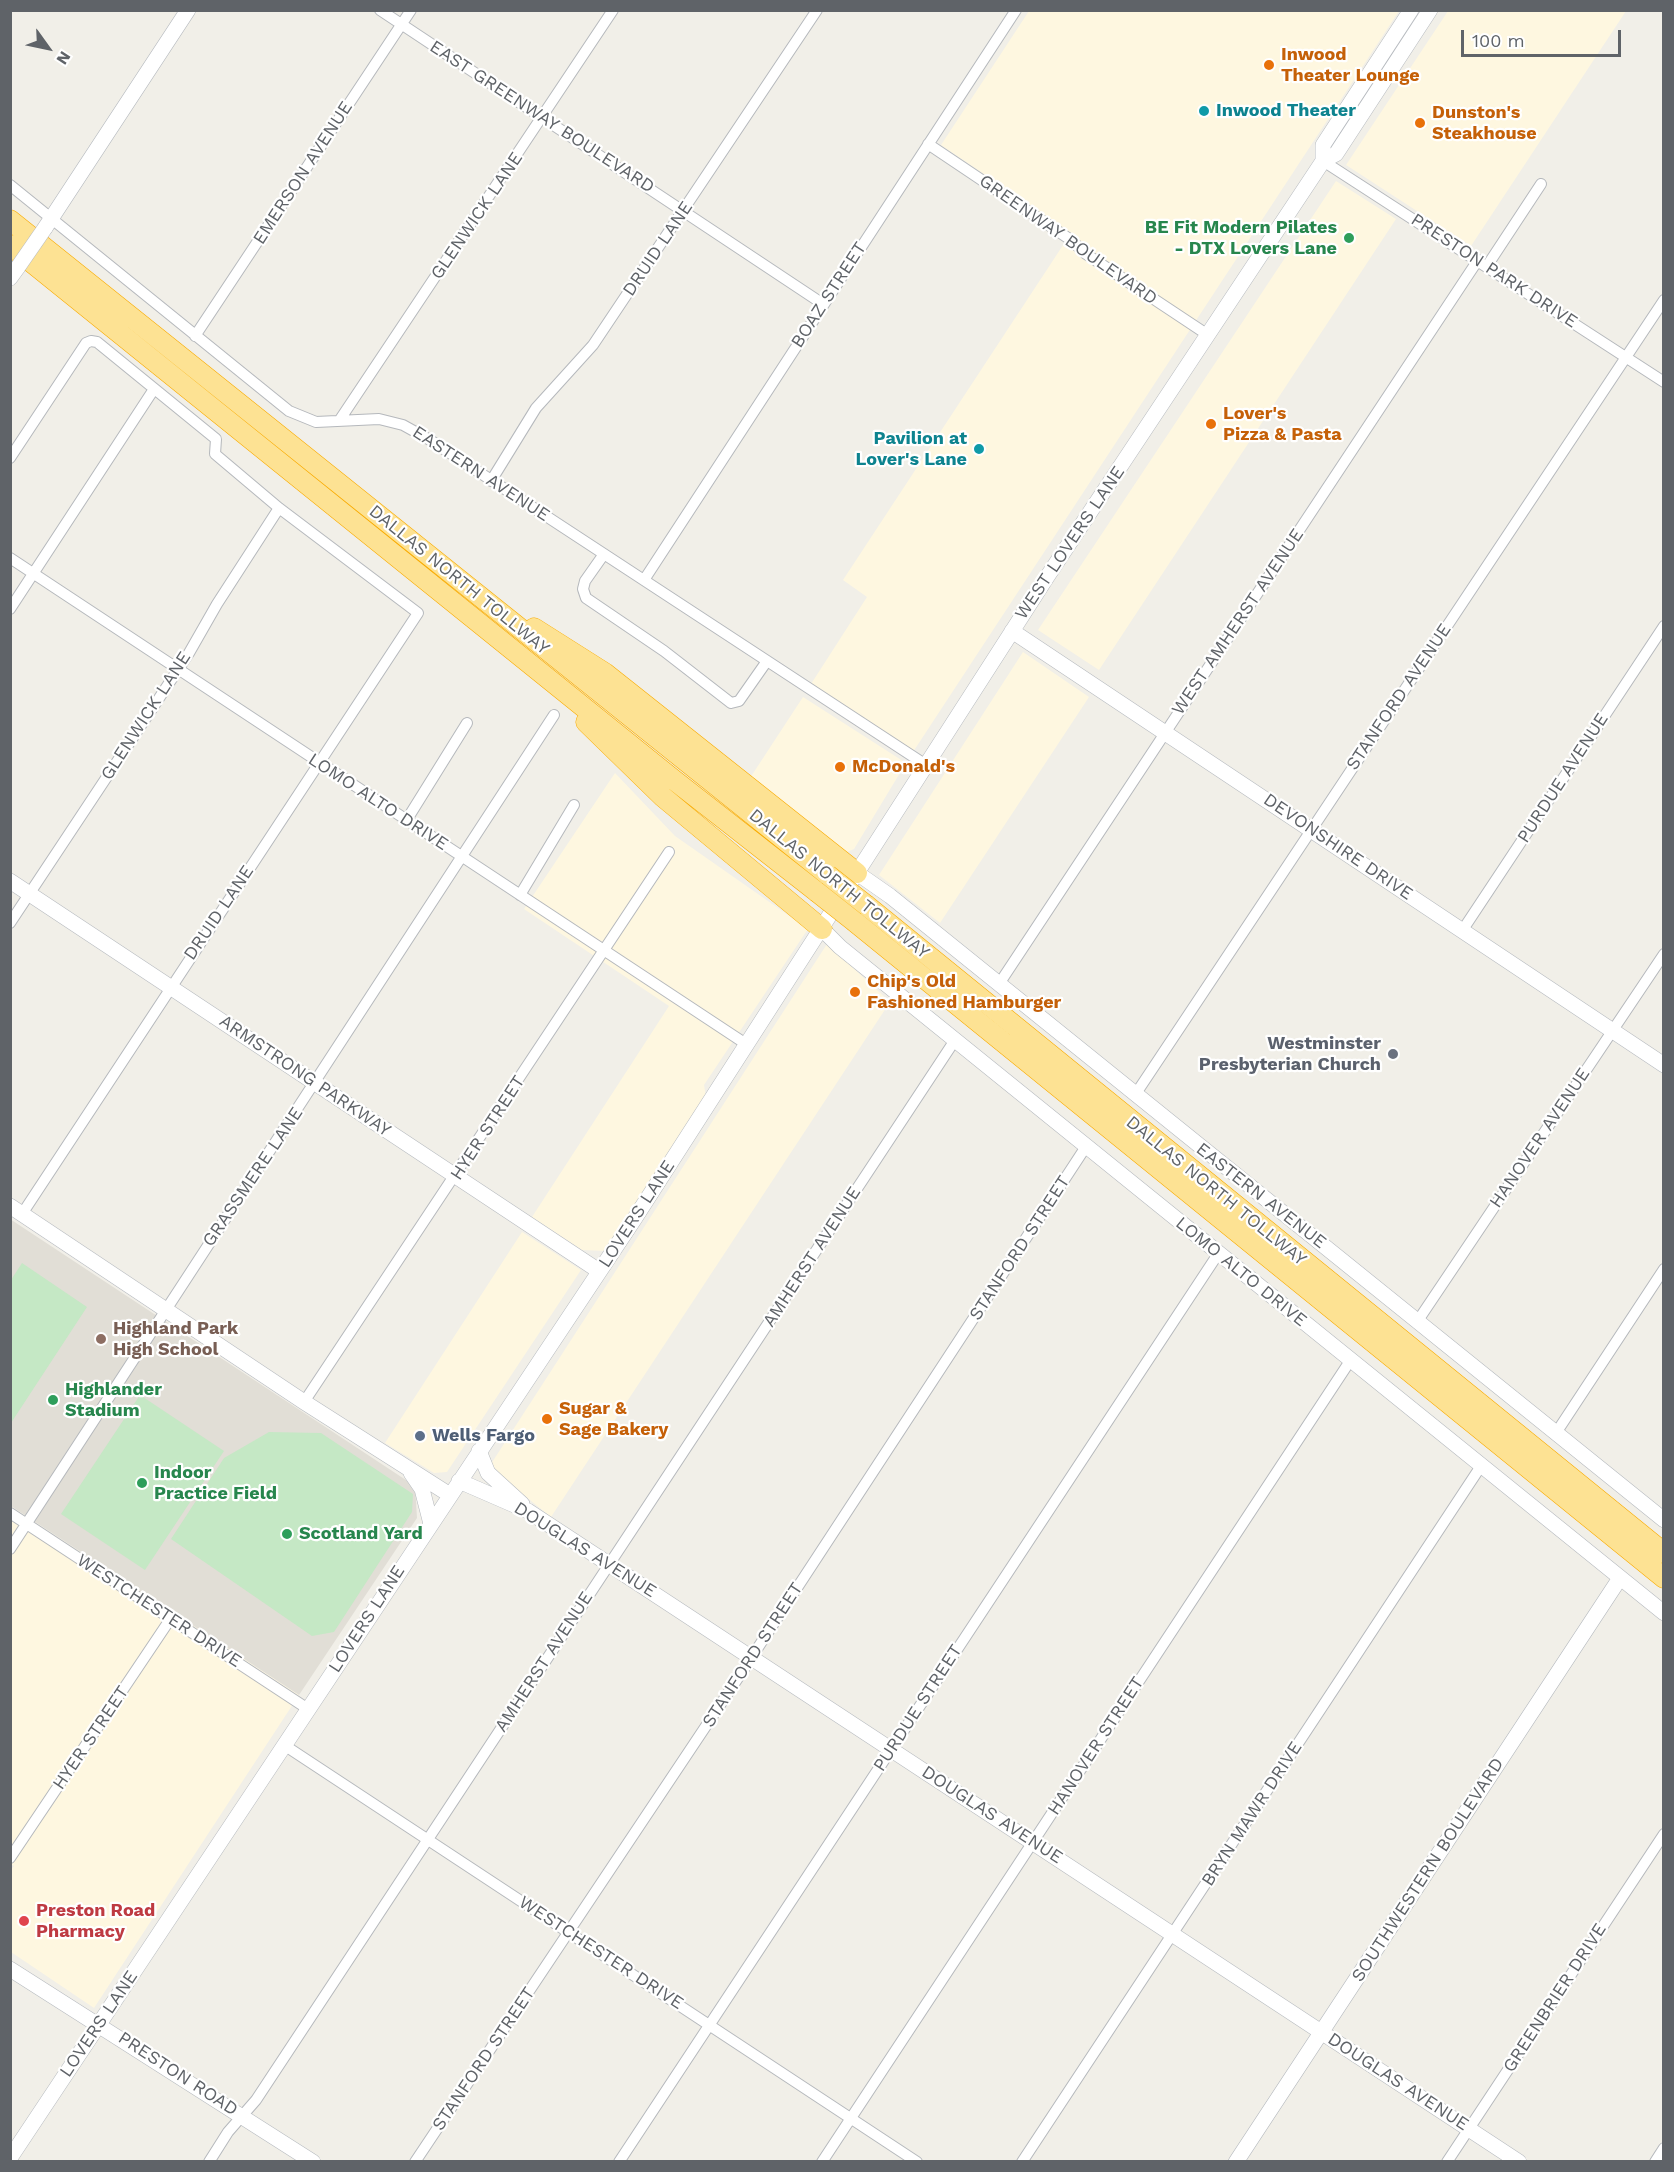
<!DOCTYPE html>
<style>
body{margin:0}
#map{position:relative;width:1674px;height:2172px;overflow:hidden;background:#f1efe8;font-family:"Work Sans",sans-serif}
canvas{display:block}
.frame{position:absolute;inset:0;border:12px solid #5f6368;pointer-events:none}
.north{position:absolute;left:18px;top:18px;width:60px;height:60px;-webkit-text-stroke:4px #fff;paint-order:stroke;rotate:123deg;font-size:16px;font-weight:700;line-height:24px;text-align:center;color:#5f6368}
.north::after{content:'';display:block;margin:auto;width:21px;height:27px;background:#5f6368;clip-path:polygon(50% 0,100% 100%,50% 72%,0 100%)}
.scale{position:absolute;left:1461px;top:30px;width:160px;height:27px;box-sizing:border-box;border:3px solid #5f6368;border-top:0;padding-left:8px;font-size:18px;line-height:21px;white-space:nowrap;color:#5f6368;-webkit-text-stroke:4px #fff;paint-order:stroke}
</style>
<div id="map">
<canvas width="1674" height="2172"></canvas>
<div class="frame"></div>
<div class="north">N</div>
<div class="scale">100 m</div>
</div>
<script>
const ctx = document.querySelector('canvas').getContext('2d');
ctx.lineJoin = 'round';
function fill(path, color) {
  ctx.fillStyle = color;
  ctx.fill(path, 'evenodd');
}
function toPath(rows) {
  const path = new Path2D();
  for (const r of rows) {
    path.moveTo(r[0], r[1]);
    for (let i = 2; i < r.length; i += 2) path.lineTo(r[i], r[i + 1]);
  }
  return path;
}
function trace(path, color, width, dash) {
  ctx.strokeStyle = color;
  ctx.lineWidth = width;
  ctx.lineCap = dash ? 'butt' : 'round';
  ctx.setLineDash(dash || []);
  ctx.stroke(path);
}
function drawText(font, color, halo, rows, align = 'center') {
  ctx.font = font + ' "Work Sans",sans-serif';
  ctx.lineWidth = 4.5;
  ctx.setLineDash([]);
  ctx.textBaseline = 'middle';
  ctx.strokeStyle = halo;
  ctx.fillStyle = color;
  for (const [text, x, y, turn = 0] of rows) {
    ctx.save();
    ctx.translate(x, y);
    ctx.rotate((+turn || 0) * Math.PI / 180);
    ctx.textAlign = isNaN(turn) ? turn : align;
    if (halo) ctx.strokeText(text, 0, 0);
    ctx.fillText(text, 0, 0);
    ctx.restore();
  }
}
const commercial = toPath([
 [1029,11,1399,11,913,752,811,684,867,597,843,580,1071,233,941,145],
 [1448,11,1626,11,1471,246,1346,165],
 [1336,181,1396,219,1099,670,1038,630],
 [1023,652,1089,697,940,923,879,875],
 [803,697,906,763,854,849,847,852,842,851,750,778],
 [615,773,675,836,808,929,704,1085,706,1097,605,1251,582,1250,532,1217,669,1006,524,909],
 [827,944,890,1002,551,1517,489,1467],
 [522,1232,581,1270,447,1472,434,1473,385,1443],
 [10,1506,299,1695,94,2008,11,1952,10,1871,14,1866,10,1864]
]);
const education = toPath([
 [10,1219,415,1486,417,1518,299,1695,11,1506]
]);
const green = toPath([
 [22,1263,87,1307,11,1423,11,1280],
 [140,1395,224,1451,145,1570,61,1514],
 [269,1432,321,1433,413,1494,412,1512,334,1632,312,1636,171,1539,224,1458]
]);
const street = toPath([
 [380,10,823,304],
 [928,144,1071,240,1086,254,1208,335],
 [1323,161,1664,382],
 [10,185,289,411,316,422,379,419,403,425,430,440,926,765],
 [1487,266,1541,184],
 [195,336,411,10],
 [339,421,613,10],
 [10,458,86,343,91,341,97,342,216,439,215,454,279,508,418,613,22,1214],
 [491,481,536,408,593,345,817,10],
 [604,554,585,581,583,589,586,598,664,651,731,703,739,701,767,661],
 [10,558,746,1044],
 [644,580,1016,10],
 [10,609,154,389],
 [406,821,467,723],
 [520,895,574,805],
 [10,923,189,653,217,604,279,508],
 [1462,931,1664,626],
 [999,984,1478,260],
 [1135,1095,1664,300],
 [1417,1322,1664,954],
 [304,1402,669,852],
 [1556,1433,1664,1269],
 [10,1513,308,1709],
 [10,1549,554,715],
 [284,1745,917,2162],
 [10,1858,171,1618],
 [209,2162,228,2132,256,2100,955,1040],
 [415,2162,740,1675,1087,1145],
 [619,2162,1218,1254],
 [822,2162,1350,1361],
 [1022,2162,1481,1466],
 [1447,2162,1664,1834],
 [1655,2162,1664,2148]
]);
const secondary = toPath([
 [1323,161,1323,145,1411,10],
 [45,228,188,10],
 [10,278,18,267],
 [1012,631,1664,1065],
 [857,873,890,896,1664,1520],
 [10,881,599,1271],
 [822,929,840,947,1664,1613],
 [10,1206,304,1402,450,1495],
 [479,1451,488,1473,522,1504],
 [411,1473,422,1489,431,1524],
 [459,1481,528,1511,1519,2162],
 [10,1969,313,2162],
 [10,2158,635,1218,1047,577,1323,161,1336,154,1430,10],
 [1236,2162,1620,1578]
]);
const highway = toPath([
 [10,220,828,875],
 [10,245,674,780,817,892],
 [534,628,605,673,857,873],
 [586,722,663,797,822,929],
 [866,905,1664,1553],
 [855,922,1664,1578]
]);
const secondaryBridge = toPath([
 [18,267,45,228]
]);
const highwayBridge = toPath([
 [828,875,866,905],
 [817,892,855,922]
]);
const markers = [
 [1269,65,6,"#e8710a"],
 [1204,111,6,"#0f9aa8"],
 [1420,123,6,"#e8710a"],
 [1349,238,6,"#2e9e5b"],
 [1211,424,6,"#e8710a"],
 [979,449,6,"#0f9aa8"],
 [840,767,6,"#e8710a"],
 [855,992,6,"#e8710a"],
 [1393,1054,6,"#6b7280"],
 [101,1339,6,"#8d6e63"],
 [53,1400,6,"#2e9e5b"],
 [547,1419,6,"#e8710a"],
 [420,1436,6,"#5c6f8a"],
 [142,1483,6,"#2e9e5b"],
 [287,1534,6,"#2e9e5b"],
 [24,1921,6,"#e0444e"]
];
const foodNames = [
 ["Inwood",1281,55],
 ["Theater Lounge",1281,76],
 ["Dunston's",1432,113],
 ["Steakhouse",1432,134],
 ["Lover's",1223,414],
 ["Pizza & Pasta",1223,435],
 ["McDonald's",852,767],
 ["Chip's Old",867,982],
 ["Fashioned Hamburger",867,1003],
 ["Sugar &",559,1409],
 ["Sage Bakery",559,1430]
];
const cultureNames = [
 ["Inwood Theater",1216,111],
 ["Pavilion at",967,439,"right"],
 ["Lover's Lane",967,460,"right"]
];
const streetNames = [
 ["EAST GREENWAY BOULEVARD",542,117,33],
 ["EMERSON AVENUE",303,173,-57],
 ["GLENWICK LANE",477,216,-56],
 ["GREENWAY BOULEVARD",1068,240,35],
 ["DRUID LANE",658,249,-56],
 ["PRESTON PARK DRIVE",1494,271,33],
 ["BOAZ STREET",829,295,-57],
 ["EASTERN AVENUE",481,474,33],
 ["WEST LOVERS LANE",1070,543,-56],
 ["DALLAS NORTH TOLLWAY",459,580,39],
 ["WEST AMHERST AVENUE",1238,622,-56],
 ["STANFORD AVENUE",1399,697,-56],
 ["GLENWICK LANE",146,716,-57],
 ["PURDUE AVENUE",1563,778,-57],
 ["LOMO ALTO DRIVE",378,802,33],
 ["DEVONSHIRE DRIVE",1338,847,34],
 ["DALLAS NORTH TOLLWAY",839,884,39],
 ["DRUID LANE",219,913,-56],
 ["ARMSTRONG PARKWAY",305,1076,34],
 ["HYER STREET",488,1128,-57],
 ["HANOVER AVENUE",1540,1138,-56],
 ["GRASSMERE LANE",253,1177,-56],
 ["DALLAS NORTH TOLLWAY",1216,1191,39],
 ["EASTERN AVENUE",1261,1196,38],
 ["LOVERS LANE",637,1214,-57],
 ["STANFORD STREET",1020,1248,-57],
 ["AMHERST AVENUE",812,1257,-57],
 ["LOMO ALTO DRIVE",1241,1272,39],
 ["DOUGLAS AVENUE",585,1550,32],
 ["WESTCHESTER DRIVE",159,1611,33],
 ["LOVERS LANE",367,1619,-57],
 ["STANFORD STREET",753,1655,-57],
 ["AMHERST AVENUE",544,1662,-57],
 ["PURDUE STREET",918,1708,-57],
 ["HYER STREET",91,1738,-56],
 ["HANOVER STREET",1096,1746,-57],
 ["BRYN MAWR DRIVE",1252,1814,-57],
 ["DOUGLAS AVENUE",992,1815,33],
 ["SOUTHWESTERN BOULEVARD",1428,1870,-57],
 ["WESTCHESTER DRIVE",601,1953,33],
 ["GREENBRIER DRIVE",1555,1998,-57],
 ["LOVERS LANE",99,2024,-56],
 ["STANFORD STREET",484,2059,-56],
 ["PRESTON ROAD",178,2074,33],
 ["DOUGLAS AVENUE",1398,2082,33]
];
const leisureNames = [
 ["BE Fit Modern Pilates",1337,228,"right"],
 ["- DTX Lovers Lane",1337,249,"right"],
 ["Highlander",65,1390],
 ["Stadium",65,1411],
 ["Indoor",154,1473],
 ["Practice Field",154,1494],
 ["Scotland Yard",299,1534]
];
const worshipNames = [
 ["Westminster",1381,1044],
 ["Presbyterian Church",1381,1065]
];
const educationNames = [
 ["Highland Park",113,1329],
 ["High School",113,1350]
];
const serviceNames = [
 ["Wells Fargo",432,1436]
];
const healthNames = [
 ["Preston Road",36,1911],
 ["Pharmacy",36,1932]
];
fill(commercial, '#fef7e0');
fill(education, '#e1ded6');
fill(green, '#c5e8c5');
trace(street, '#b5b8bc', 12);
trace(secondary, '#b6babf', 16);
trace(highway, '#f9ab00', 21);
trace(street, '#fff', 10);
trace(secondary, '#fff', 15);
trace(highway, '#fde293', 20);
trace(secondaryBridge, '#b6babf', 16, []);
trace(highwayBridge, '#f9ab00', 21, []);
trace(secondaryBridge, '#fff', 15);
trace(highwayBridge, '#fde293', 20);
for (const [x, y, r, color] of markers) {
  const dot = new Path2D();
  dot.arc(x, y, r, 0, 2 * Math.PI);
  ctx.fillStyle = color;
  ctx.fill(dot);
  trace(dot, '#fff', 2);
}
drawText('bold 18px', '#c56008', '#fff', foodNames, 'left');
drawText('bold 18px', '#0d838f', '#fff', cultureNames, 'left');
drawText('18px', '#5f6368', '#fff', streetNames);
drawText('bold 18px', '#27864d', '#fff', leisureNames, 'left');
drawText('bold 18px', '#5b616d', '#fff', worshipNames, 'right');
drawText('bold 18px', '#785e54', '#fff', educationNames, 'left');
drawText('bold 18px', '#4e5e75', '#fff', serviceNames, 'left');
drawText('bold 18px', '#be3a42', '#fff', healthNames, 'left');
</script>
